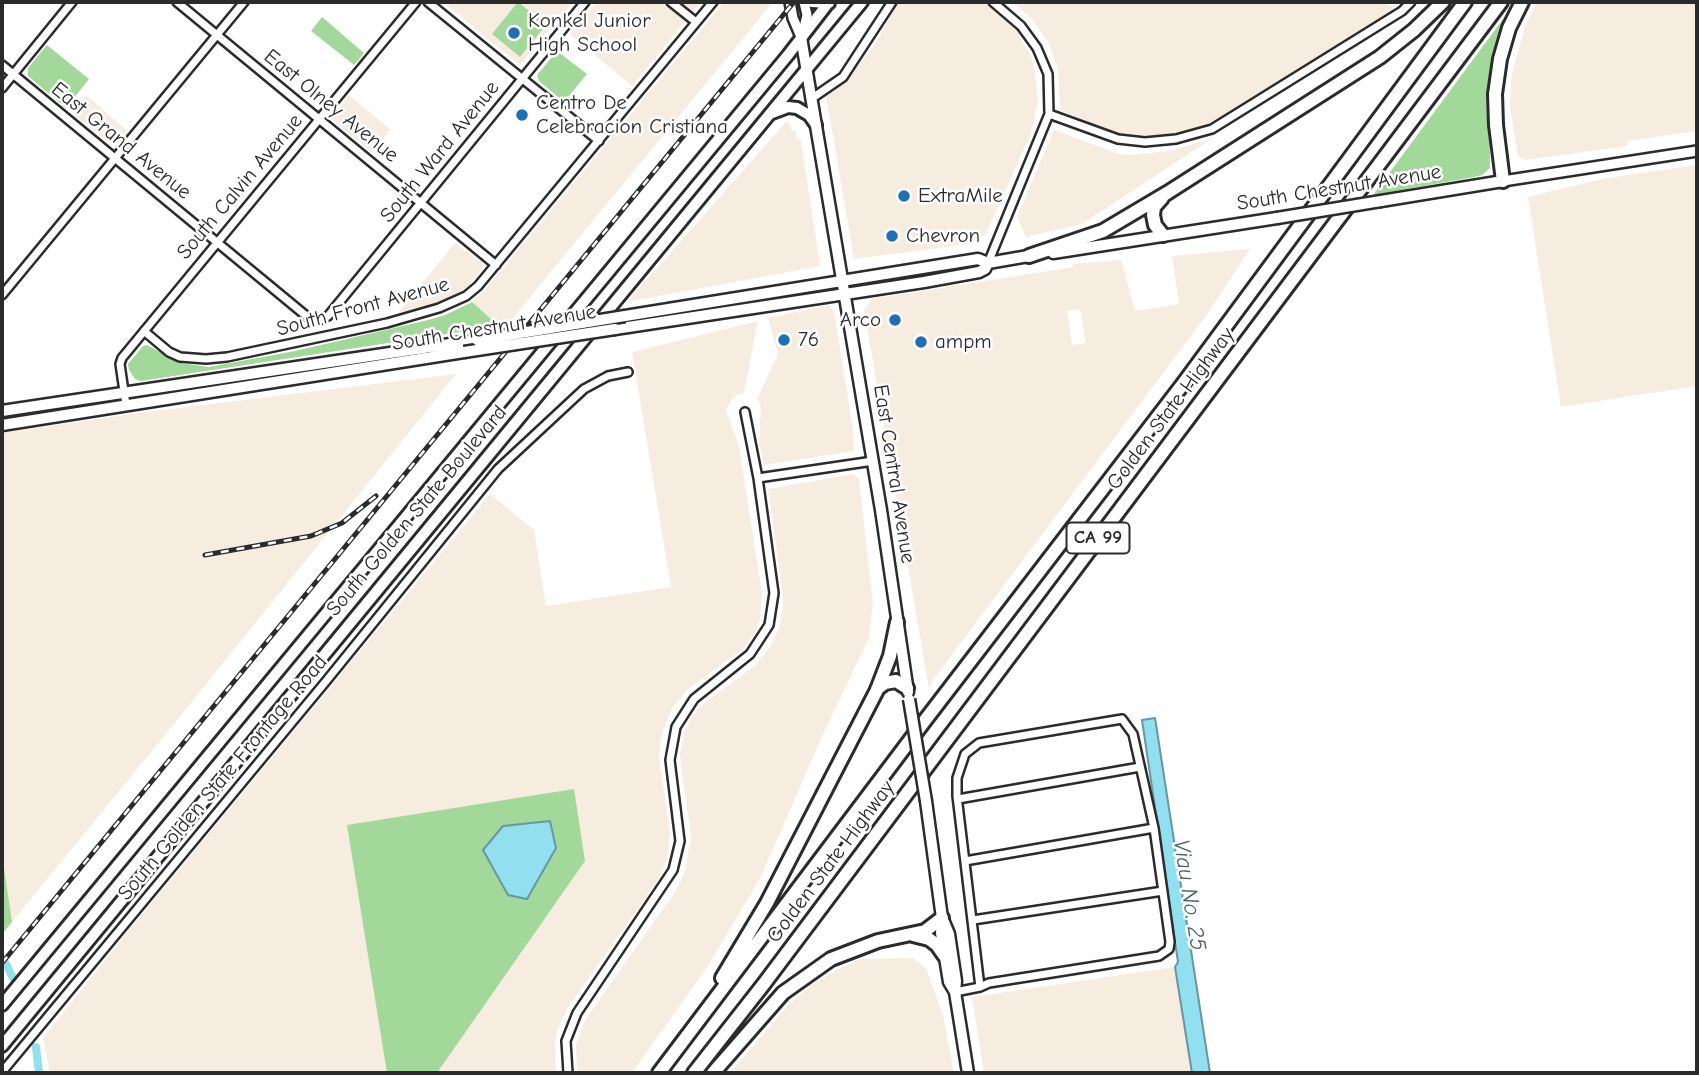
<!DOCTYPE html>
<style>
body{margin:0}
#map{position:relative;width:1699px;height:1075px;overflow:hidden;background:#fff;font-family:"Comic Neue",sans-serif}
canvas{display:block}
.frame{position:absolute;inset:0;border:4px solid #2b2b2b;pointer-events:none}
</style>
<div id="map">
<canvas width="1699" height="1075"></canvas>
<div class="frame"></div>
</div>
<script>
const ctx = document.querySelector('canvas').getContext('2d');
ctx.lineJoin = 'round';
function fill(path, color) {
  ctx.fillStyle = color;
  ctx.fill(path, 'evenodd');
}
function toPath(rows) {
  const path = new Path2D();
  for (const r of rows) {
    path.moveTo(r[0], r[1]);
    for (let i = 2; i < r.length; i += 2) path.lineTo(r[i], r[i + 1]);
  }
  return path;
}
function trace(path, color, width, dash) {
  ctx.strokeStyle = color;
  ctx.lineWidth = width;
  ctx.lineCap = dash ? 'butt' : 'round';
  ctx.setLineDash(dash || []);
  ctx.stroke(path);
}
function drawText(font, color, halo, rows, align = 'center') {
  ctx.font = font + ' "Comic Neue",sans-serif';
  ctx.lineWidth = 5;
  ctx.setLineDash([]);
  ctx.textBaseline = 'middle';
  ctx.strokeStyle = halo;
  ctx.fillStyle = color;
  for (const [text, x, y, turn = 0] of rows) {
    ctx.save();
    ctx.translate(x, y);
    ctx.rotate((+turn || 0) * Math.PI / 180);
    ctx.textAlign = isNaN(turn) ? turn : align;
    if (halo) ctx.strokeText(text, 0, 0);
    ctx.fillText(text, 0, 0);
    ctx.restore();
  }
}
const built = toPath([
 [443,2,573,2,520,65],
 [597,2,701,2,632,86,570,34],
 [724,2,773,2,508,324,499,326,472,302,488,286],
 [898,2,983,2,1020,32,1018,35,1031,56,1035,71,1038,102,1031,133,986,234,970,244,854,259,826,96,846,81,875,44],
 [1012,2,1385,2,1397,11,1216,121,1166,138,1140,138,1116,134,1060,110,1058,70,1048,42,1031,18],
 [1537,2,1697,2,1697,131,1627,141,1627,146,1525,160,1518,156,1510,108,1511,78,1525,26],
 [86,95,127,131,118,142,110,144,72,113],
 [349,95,391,130,372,152,334,122,332,118],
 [789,122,792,131,796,131,797,138,801,140,820,266,627,302,785,123],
 [1054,130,1119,154,1131,155,1169,151,1213,138,1082,224,1026,237,1017,217],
 [1697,165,1697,386,1561,407,1528,197,1607,178],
 [455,243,483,264,483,267,469,285,452,298,433,305,398,313],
 [1250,249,1206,316,933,680,929,689,864,310,872,299,1073,267,1073,264,1121,260,1135,311,1179,304,1172,256],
 [1080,309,1086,343,1072,345,1067,311],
 [828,305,834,311,853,430,854,451,764,465,759,443,761,407,757,399,778,354,768,318],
 [758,321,744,393,734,396,726,410,739,446,762,594,760,619,755,633,744,648,687,690,674,706,666,722,661,738,659,757,670,832,668,857,658,880,567,1009,557,1032,555,1045,556,1073,434,1073,437,1073,585,861,387,1073,50,1073,43,1038,125,935,490,494,534,530,546,606,671,587,632,352],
 [456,374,178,719,12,922,2,854,2,433,138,413],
 [853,474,859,479,873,603,869,638,823,734,761,877,708,966,632,1073,577,1073,576,1045,585,1020,675,892,685,872,691,836,681,765,680,753,685,730,690,719,703,704,756,665,771,645,779,628,783,607,782,588,768,489],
 [913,958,926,968,943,1015,954,1073,730,1073,791,1002,820,979,859,959],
 [1175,967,1192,1073,984,1073,972,997]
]);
const green = toPath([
 [518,2,546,25,520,57,492,34],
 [322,17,364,53,354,65,311,31],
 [1503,19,1507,22,1494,59,1489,101,1490,168,1482,175,1474,177,1373,195],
 [47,45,89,79,66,108,28,76,28,68],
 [557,51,587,74,564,102,539,81,537,75],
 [472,302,499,326,141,381,135,379,129,370,128,364,143,346,147,345,180,363,209,367,295,351,428,320,445,315],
 [574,789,585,861,437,1073,387,1073,347,825],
 [2,854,12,922,2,934]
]);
const water = toPath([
 [1155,718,1210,1073,1192,1073,1175,967,1178,962,1142,720,1155,718],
 [550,821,556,848,527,899,508,895,483,850,503,826,550,821]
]);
const canal = toPath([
 [6,964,13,978],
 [36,1047,39,1073]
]);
const minor = toPath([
 [177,2,496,265],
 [428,2,599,141],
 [671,2,696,22],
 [2,65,310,319,318,321,328,316,585,2],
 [2,88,72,2],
 [811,99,843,77,892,2],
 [1049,114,1118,139,1145,142,1176,139,1212,129,1402,11,1411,2],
 [988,263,1049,114,1048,74,1037,48,1021,26,993,2],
 [2,295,244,2],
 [144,331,169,352,180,357,206,359,227,357,387,323,439,308,466,296,478,286,713,2],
 [126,405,120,364,122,358,416,2],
 [758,478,873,461],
 [958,799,1140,767],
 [965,861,1154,828],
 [973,920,1163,891],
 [955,992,980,987,989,983,1159,956,1169,949,1170,942,1154,828,1133,734,1122,719,979,743,965,754,957,778,957,796,980,987],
 [2,1072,327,680,498,469,584,389,608,376,628,372],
 [568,1073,566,1041,577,1013,673,870,680,841,670,760,676,727,694,699,750,654,769,625,774,593,758,478,745,412]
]);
const tertiary = toPath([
 [790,2,793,18,801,37],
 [802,36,807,15,804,2],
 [1503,181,1697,151]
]);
const secondary = toPath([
 [801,37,881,510,908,692],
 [1381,201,1503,181],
 [1053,253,1277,218],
 [625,316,978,259,988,263,1034,255],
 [615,329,924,282,979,272,985,269,988,263],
 [2,411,477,340],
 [2,425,464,352],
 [926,801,942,918,941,933,949,982,955,992],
 [944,922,949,934,956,981,955,992,968,1073]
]);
const primary = toPath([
 [812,2,829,3],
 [772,113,788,107,797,108,809,115,816,125],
 [2,1005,788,55,829,2],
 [2,1046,862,2]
]);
const motorway = toPath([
 [1503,181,1496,125,1495,94,1500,59,1509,28,1522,2],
 [1162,198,1154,207,1153,215,1155,225,1163,235],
 [1029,256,1103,231,1167,193,1380,57,1414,30,1443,2],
 [877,689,885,683,896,681,907,688],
 [913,935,929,939,937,945,944,955],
 [722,978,767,903,877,690,890,656,897,622],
 [659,1073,926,719,1183,384,1465,2],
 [694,1073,763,985,1501,2],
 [713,1073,783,993,831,959,878,941,925,931,942,918]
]);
const rail = toPath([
 [205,555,311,536,342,523,376,496],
 [2,963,794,2]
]);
const secondaryBridge = toPath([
 [1277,218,1381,201],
 [477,340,625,316],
 [464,352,615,329],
 [909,699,926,801]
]);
const markers = [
 [514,33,7,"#1f6fb2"],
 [522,115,7,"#1f6fb2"],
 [904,196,7,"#1f6fb2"],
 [892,236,7,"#1f6fb2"],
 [895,320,7,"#1f6fb2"],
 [784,340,7,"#1f6fb2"],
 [921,342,7,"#1f6fb2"]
];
const shields = [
 [1098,538,63]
];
const shieldNames = [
 ["CA 99",1098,538]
];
const poiNames = [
 ["Konkel Junior",528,21],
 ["High School",528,45],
 ["Centro De",536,103],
 ["Celebracion Cristiana",536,127],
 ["ExtraMile",918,196],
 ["Chevron",906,236],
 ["Arco",881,320,"right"],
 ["76",798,340],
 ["ampm",935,342]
];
const streetNames = [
 ["East Olney Avenue",331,106,39],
 ["East Grand Avenue",121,141,39],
 ["South Ward Avenue",440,152,-51],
 ["South Calvin Avenue",240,187,-50],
 ["South Chestnut Avenue",1339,188,-9],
 ["South Front Avenue",363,307,-15],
 ["South Chestnut Avenue",494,328,-9],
 ["Golden State Highway",1171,409,-53],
 ["East Central Avenue",894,474,81],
 ["South Golden State Boulevard",417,511,-50],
 ["South Golden State Frontage Road",223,778,-50],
 ["Golden State Highway",831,862,-53]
];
const waterNames = [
 ["Viau No. 25",1189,895,81]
];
fill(built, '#f7ece0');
fill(green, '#a3d89b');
fill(water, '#91dfef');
trace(water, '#6897a1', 2);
trace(canal, '#91dfef', 8);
trace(minor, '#2b2b2b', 12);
trace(tertiary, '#2b2b2b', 14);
trace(secondary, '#2b2b2b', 15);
trace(primary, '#2b2b2b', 16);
trace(motorway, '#2b2b2b', 18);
trace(minor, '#fff', 7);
trace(tertiary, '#fff', 9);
trace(secondary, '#fff', 10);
trace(primary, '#fff', 10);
trace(motorway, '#fff', 12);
trace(rail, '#2b2b2b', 5);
trace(rail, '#fff', 2.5, [8]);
trace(secondaryBridge, '#2b2b2b', 15, []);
trace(secondaryBridge, '#fff', 10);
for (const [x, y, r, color] of markers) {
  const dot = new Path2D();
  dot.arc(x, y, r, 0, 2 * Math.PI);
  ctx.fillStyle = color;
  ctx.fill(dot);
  trace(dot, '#fff', 2.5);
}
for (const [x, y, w] of shields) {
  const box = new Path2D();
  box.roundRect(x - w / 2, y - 15.5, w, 31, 5);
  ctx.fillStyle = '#fff';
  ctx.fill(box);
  trace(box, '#2b2b2b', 2);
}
drawText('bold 19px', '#2b2b2b', null, shieldNames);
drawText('21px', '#2b2b2b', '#fff', poiNames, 'left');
drawText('21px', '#2b2b2b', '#fff', streetNames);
drawText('italic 23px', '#4a6166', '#fff', waterNames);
</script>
